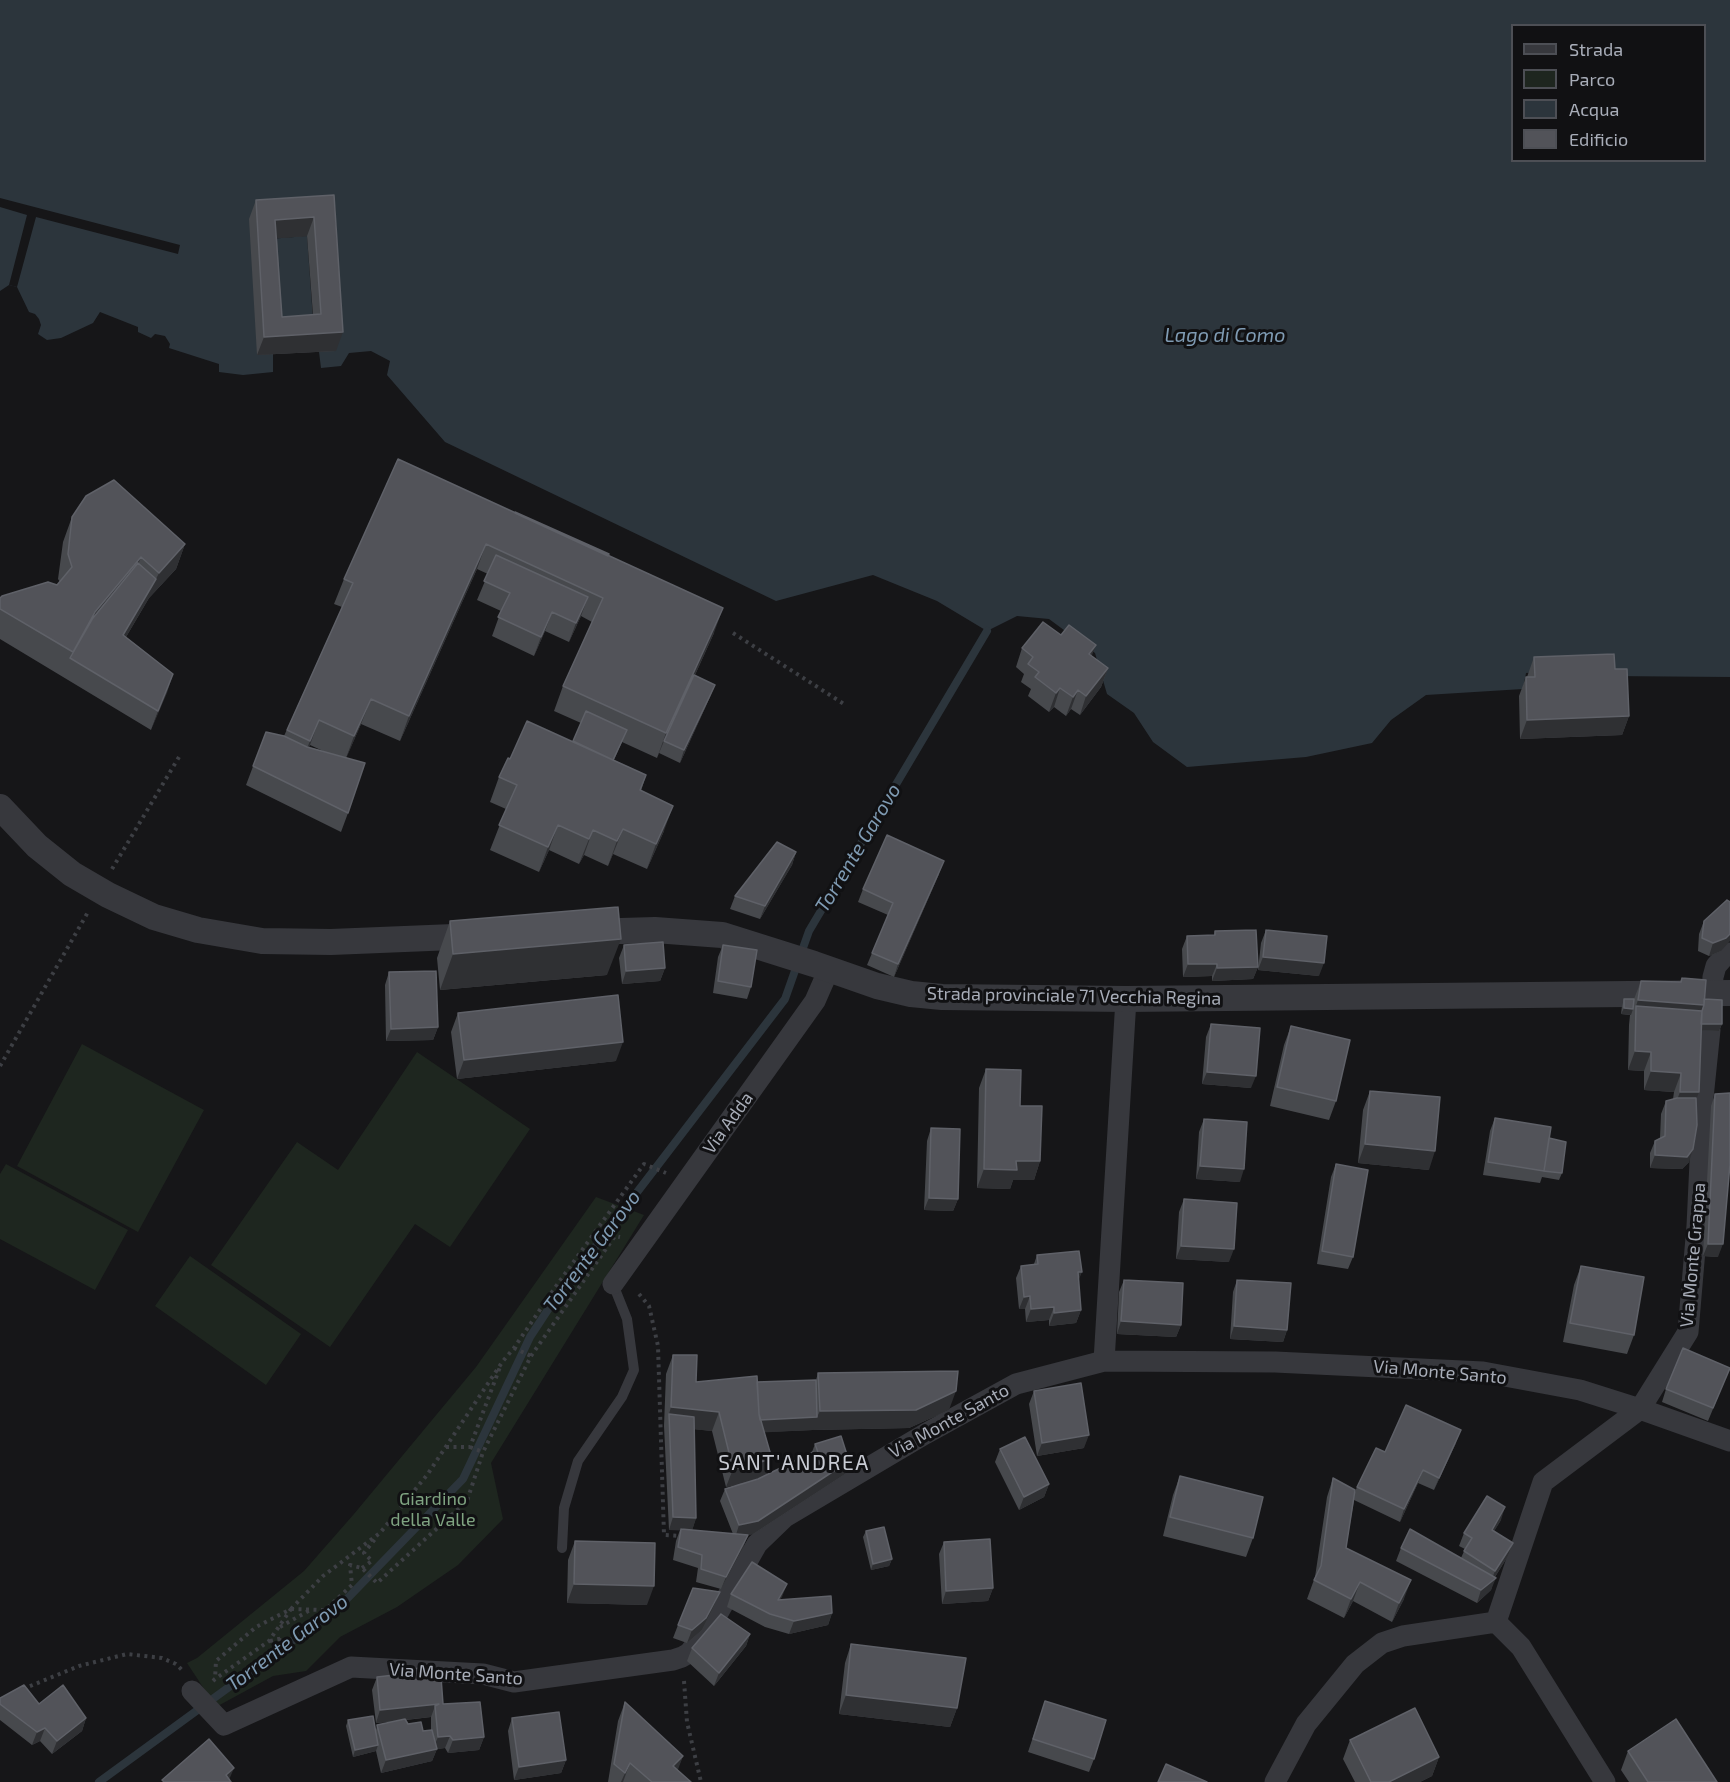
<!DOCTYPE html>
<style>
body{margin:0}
#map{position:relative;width:1730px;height:1782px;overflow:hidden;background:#161618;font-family:"Exo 2",sans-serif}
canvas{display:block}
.legend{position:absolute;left:1511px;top:24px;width:195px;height:138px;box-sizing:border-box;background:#111113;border:2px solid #4d4f55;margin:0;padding:8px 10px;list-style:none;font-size:18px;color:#a8adb8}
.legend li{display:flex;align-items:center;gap:12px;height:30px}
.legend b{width:30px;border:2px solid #4d4f55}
</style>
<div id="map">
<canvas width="1730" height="1782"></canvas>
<ul class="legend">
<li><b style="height:8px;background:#37383d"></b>Strada</li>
<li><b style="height:16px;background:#1e261f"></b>Parco</li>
<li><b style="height:16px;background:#2c353c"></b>Acqua</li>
<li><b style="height:16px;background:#525359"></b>Edificio</li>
</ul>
</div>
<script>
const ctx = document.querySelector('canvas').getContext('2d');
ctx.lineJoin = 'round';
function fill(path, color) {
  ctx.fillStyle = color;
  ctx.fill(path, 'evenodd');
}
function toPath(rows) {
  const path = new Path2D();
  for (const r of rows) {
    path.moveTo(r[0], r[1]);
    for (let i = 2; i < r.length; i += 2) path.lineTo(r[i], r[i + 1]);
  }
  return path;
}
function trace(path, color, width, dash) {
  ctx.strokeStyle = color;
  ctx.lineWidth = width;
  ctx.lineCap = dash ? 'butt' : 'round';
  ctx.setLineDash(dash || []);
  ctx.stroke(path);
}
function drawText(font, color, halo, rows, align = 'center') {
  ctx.font = font + ' "Exo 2",sans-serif';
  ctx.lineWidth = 6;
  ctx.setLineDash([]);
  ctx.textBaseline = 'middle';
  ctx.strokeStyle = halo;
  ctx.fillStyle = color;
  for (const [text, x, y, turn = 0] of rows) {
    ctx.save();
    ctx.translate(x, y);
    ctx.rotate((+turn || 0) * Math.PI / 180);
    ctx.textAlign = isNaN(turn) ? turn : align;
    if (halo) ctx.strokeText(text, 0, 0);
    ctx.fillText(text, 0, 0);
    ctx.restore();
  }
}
const green = toPath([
 [82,1044,204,1110,138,1232,17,1166],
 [417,1052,530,1129,450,1247,415,1224,330,1347,211,1265,297,1142,338,1170],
 [6,1164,128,1230,95,1290,0,1239,0,1174],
 [596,1197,644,1215,491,1463,503,1519,458,1565,397,1607,340,1637,306,1671,273,1676,216,1707,187,1663,197,1658,304,1571,354,1514,476,1367],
 [190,1256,301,1334,266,1385,155,1306]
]);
const water = toPath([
 [0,0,1730,0,1730,677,1608,676,1608,667,1526,673,1523,689,1426,695,1391,720,1372,743,1306,757,1187,767,1153,742,1134,713,1107,694,1095,653,1049,619,1017,616,987,631,937,601,873,575,776,601,445,442,387,375,390,361,371,351,349,353,341,366,321,368,319,352,340,291,335,206,263,210,257,355,273,354,273,372,243,375,219,372,219,364,169,348,170,344,165,336,155,334,151,338,138,332,138,327,100,312,93,323,61,338,47,340,38,334,41,325,39,319,35,314,29,312,17,287,9,285,0,291],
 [1512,26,1704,26,1704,160,1512,160],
 [307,236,314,333,275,336,268,239]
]);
const pier = toPath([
 [0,198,180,245,178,254,36,217,17,287,9,285,27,215,0,207]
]);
const stream = toPath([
 [99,1782,340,1606,463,1479,530,1337,553,1302,785,999,809,931,987,631]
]);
const path = toPath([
 [733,633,844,704],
 [112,869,179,757],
 [0,1066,88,912],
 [639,1294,649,1306,658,1346,664,1535,681,1536],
 [514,1348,531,1356],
 [446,1447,470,1447,500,1367],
 [470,1447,483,1452],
 [362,1568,372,1561,364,1553,375,1539],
 [291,1609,323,1576,380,1533,427,1475,503,1361,514,1348,554,1289,644,1164,666,1173],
 [291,1609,325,1610,352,1585,350,1565,362,1568,377,1583,467,1501,483,1452,531,1356,615,1236,620,1237],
 [280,1627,310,1610],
 [270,1641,283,1638,271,1650,280,1660],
 [213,1681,215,1679,269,1641,291,1609,256,1627,216,1661,215,1679],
 [684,1681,687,1722,701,1782],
 [23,1689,79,1666,127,1654,162,1658,176,1664,182,1670]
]);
const service = toPath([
 [562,1548,564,1508,578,1461,622,1397,634,1370,627,1319,613,1284]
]);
const minor = toPath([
 [1711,1006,1713,977,1716,966,1723,958,1730,953],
 [613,1284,815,1001,829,969],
 [1104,1361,1126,999],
 [1496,1622,1543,1482,1640,1409,1688,1332,1697,1226,1703,1098,1710,1030],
 [1496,1622,1521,1647,1605,1782],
 [192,1691,224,1725,351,1667,483,1674,514,1682,673,1660,682,1657,689,1653,710,1627,757,1544,785,1517,925,1434,1016,1384,1104,1361,1275,1362,1483,1372,1580,1390,1640,1409,1730,1441],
 [1275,1782,1306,1724,1355,1664,1382,1643,1403,1636,1496,1622]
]);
const tertiary = toPath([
 [0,807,37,846,72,874,108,895,154,917,198,930,262,941,331,942,478,936],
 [587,932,655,930,722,935,814,964,877,986,911,994,942,997,1126,999,1730,993]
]);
const wall = toPath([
 [334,195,336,351,257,355,249,219,256,200],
 [307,236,313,315,282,317,277,238],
 [398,459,608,556,714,633,695,675,715,685,710,697,680,763,659,753,657,758,622,742,614,760,646,775,641,791,664,831,647,869,613,854,608,866,584,855,579,864,549,850,539,872,490,850,506,809,490,802,499,777,510,759,573,741,581,723,554,711,563,686,592,622,581,616,569,642,545,631,534,656,492,636,501,611,477,600,488,574,477,569,400,741,361,724,346,758,348,813,341,832,246,785,266,732,284,736,342,607,334,604,344,579],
 [310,745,323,751,309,747],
 [72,517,185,544,176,569,149,598,126,637,173,674,151,730,0,639,0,598,57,585,60,582,58,579,63,542],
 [1061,635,1108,668,1101,687,1080,715,1071,709,1066,716,1054,707,1049,712,1028,696,1031,689,1021,682,1024,674,1016,667,1022,648],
 [1534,657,1615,669,1629,716,1622,735,1520,739,1519,696,1526,677,1527,677],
 [796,852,792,865,760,919,730,909,735,896],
 [939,874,894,977,867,965,888,915,858,902,863,889],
 [450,921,607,975,440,990,437,958],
 [1704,921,1721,951,1709,956,1698,951,1699,934],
 [1266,930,1319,976,1258,970,1261,943],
 [1215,931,1258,967,1253,979,1212,981,1212,976,1183,977,1182,949,1187,936,1214,935],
 [624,945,665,968,660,981,622,984,619,958],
 [723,945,751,987,747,999,713,993,718,957],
 [389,972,438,1027,433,1040,386,1041,385,985],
 [1682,978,1704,999,1722,1024,1719,1031,1701,1030,1696,1098,1689,1162,1682,1169,1650,1168,1650,1153,1655,1141,1660,1138,1661,1114,1666,1101,1673,1099,1674,1092,1644,1090,1644,1071,1628,1070,1629,1025,1630,1015,1621,1014,1622,1006,1624,999,1634,999,1641,981,1680,982],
 [458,1013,616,1061,457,1079,451,1032],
 [1211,1024,1251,1088,1202,1084,1206,1037],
 [1291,1026,1336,1101,1329,1120,1270,1106,1284,1045],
 [986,1069,1020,1106,1040,1161,1034,1180,1013,1180,1010,1189,977,1188,979,1088],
 [1370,1091,1429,1170,1358,1163,1363,1110],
 [1715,1094,1718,1257,1703,1256,1711,1106],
 [1495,1118,1549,1138,1562,1173,1559,1180,1542,1177,1540,1183,1483,1175,1490,1131],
 [1204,1119,1240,1182,1196,1179,1199,1132],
 [931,1128,958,1199,953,1211,924,1210,927,1141],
 [1336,1164,1353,1257,1348,1269,1317,1264,1331,1177],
 [1184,1199,1229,1262,1176,1259,1179,1212],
 [1037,1255,1078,1280,1081,1310,1076,1323,1049,1326,1049,1320,1026,1322,1025,1309,1019,1309,1016,1278,1021,1266,1034,1264],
 [1581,1266,1634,1335,1627,1354,1563,1342,1574,1285],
 [1124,1280,1181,1325,1176,1337,1117,1334,1119,1292],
 [1237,1280,1287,1330,1283,1342,1230,1339,1233,1292],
 [673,1355,696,1382,757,1382,816,1380,818,1373,949,1410,909,1428,813,1430,764,1432,772,1459,766,1475,812,1452,815,1444,845,1474,753,1534,747,1535,743,1548,721,1589,696,1582,698,1568,673,1560,676,1541,680,1530,669,1530,664,1426,666,1374],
 [694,1429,712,1431,726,1487,739,1484,725,1489,720,1501,733,1534,692,1530,696,1518],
 [1725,1380,1708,1421,1662,1402,1666,1389],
 [1034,1391,1084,1448,1037,1456,1029,1404],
 [1456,1443,1434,1490,1418,1483,1400,1522,1354,1500,1346,1548,1404,1599,1392,1622,1353,1601,1344,1618,1307,1599,1315,1577,1327,1497,1333,1478,1355,1492,1357,1487,1385,1452],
 [1000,1449,1049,1484,1044,1497,1019,1510,995,1462],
 [1180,1476,1253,1538,1246,1557,1163,1536,1173,1495],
 [1501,1520,1494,1531,1513,1543,1508,1556,1495,1577,1491,1590,1477,1603,1396,1561,1401,1548,1461,1558,1465,1549,1459,1546,1464,1533],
 [866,1531,892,1559,889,1566,871,1570,863,1537],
 [575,1541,647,1605,567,1603,568,1560],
 [944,1542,993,1588,988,1601,942,1604,939,1554],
 [787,1584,780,1599,832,1613,828,1625,789,1634,765,1627,727,1607,731,1594],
 [720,1592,715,1604,702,1630,687,1643,673,1638,678,1625],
 [750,1634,746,1646,714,1686,687,1661,692,1648],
 [851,1644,957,1708,950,1727,839,1714,845,1663],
 [411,1669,431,1678,443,1704,484,1737,479,1750,448,1753,445,1748,437,1749,432,1761,381,1773,376,1751,353,1757,346,1726,348,1720,376,1730,377,1725,397,1721,376,1723,372,1690,377,1677,410,1674],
 [431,1717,431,1730,423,1731,408,1724,406,1720],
 [0,1698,39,1704,86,1718,82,1731,52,1754,40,1741,32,1745,0,1720],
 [1045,1701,1094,1759,1089,1772,1028,1752],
 [625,1702,683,1756,677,1770,691,1782,608,1782,618,1721],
 [512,1718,566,1760,561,1773,514,1780,508,1731],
 [1350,1740,1439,1757,1432,1776,1420,1782,1355,1782,1343,1759],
 [1628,1751,1717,1782,1629,1782,1621,1770]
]);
const shadedWall = toPath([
 [314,217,307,236,268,239,275,220],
 [343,332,336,351,257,355,264,337],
 [185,544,176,569,149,598,116,654,123,635,156,579,159,573],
 [486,544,477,569,400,741,409,716],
 [141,557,131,582,70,658,73,652,95,612],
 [588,597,581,616,569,642,576,623],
 [723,608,714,633,665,741,664,741,657,758,666,733],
 [552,612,545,631,534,656,541,637],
 [1096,645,1089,663,1089,654],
 [1108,668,1101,687,1080,715,1086,696],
 [173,674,167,693,151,730,158,711],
 [715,685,710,697,680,763,684,750],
 [1060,688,1054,707,1049,712,1056,693],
 [1078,690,1071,709,1066,716,1073,697],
 [371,699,361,724,345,761,354,736],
 [1629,716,1622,735,1520,739,1527,720],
 [319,720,310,745,300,766,310,741],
 [673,806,664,831,647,869,656,844],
 [558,825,549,850,539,872,548,847],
 [623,829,613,854,608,866,617,841],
 [593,830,584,855,579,864,589,839],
 [796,852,792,865,760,919,765,906],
 [944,861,939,874,894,977,898,964],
 [1730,934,1730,941,1721,951,1709,956,1713,943],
 [621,939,607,975,440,990,453,954],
 [1263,957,1324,963,1319,976,1258,970],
 [1188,964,1217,964,1212,976,1183,977],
 [1258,967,1253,979,1212,981,1217,968],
 [665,968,660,981,622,984,626,971],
 [1638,1000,1704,1005,1722,1024,1719,1031,1695,1030,1636,1006],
 [1624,1008,1633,1009,1631,1015,1621,1014],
 [438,1027,433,1040,386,1041,391,1029],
 [623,1042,616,1061,457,1079,464,1060],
 [1635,1051,1651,1052,1644,1071,1628,1070],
 [1651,1071,1681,1073,1674,1092,1644,1090],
 [1207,1072,1256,1076,1251,1088,1202,1084],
 [1680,1092,1699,1092,1692,1111,1673,1111],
 [1365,1144,1435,1151,1429,1170,1358,1163],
 [1693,1149,1689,1162,1682,1169,1650,1168,1655,1155],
 [1016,1161,1040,1161,1034,1180,1013,1180,1010,1189,977,1188,984,1169],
 [1200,1166,1244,1169,1240,1182,1196,1179],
 [929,1198,958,1199,953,1211,924,1210],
 [1708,1244,1723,1244,1718,1257,1703,1256],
 [1181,1246,1234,1249,1229,1262,1176,1259],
 [1078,1272,1082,1272,1077,1284],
 [1030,1296,1025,1309,1019,1309,1024,1297],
 [1054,1307,1049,1320,1026,1322,1031,1309],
 [1081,1310,1076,1323,1049,1326,1054,1313],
 [1121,1321,1181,1325,1176,1337,1117,1334],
 [1234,1326,1287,1330,1283,1342,1230,1339],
 [956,1391,949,1410,909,1428,813,1430,752,1433,757,1420,817,1417,820,1411],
 [671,1407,719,1412,712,1431,670,1427,669,1414],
 [1461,1430,1456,1443,1434,1490,1439,1478],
 [1089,1435,1084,1448,1037,1456,1042,1443],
 [772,1459,765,1478,726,1487,733,1469],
 [849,1461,845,1474,753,1534,735,1538,739,1525],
 [1423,1470,1418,1483,1400,1522,1404,1509],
 [1049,1484,1044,1497,1019,1510,1024,1497],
 [1505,1507,1501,1520,1487,1543,1492,1530],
 [673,1517,696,1518,692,1531,669,1530],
 [748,1535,743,1548,721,1589,726,1577],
 [1513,1543,1508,1556,1493,1580,1496,1578,1491,1590,1477,1603,1481,1590,1491,1581,1495,1571],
 [892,1559,889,1566,871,1570,873,1564],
 [1411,1580,1404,1599,1392,1622,1399,1603],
 [1360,1582,1353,1601,1344,1618,1351,1599],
 [574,1584,654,1586,647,1605,567,1603],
 [787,1584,782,1597,773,1612,778,1600],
 [993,1588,988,1601,942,1604,946,1591],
 [720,1592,715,1604,702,1630,687,1643,692,1630],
 [832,1613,828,1625,789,1634,794,1621],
 [750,1634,746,1646,714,1686,719,1673],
 [846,1695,957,1708,950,1727,839,1714],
 [439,1704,435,1706,431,1717,376,1723,380,1710],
 [86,1718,82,1731,52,1754,57,1741],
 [45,1728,40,1741,32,1745,37,1732],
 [450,1736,445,1748,437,1749,432,1761,381,1773,386,1760,433,1749,438,1737],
 [484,1737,479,1750,448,1753,453,1740],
 [378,1745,376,1751,353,1757,355,1750],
 [683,1756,676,1775,673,1766],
 [1439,1757,1432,1776,1420,1782,1389,1782],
 [566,1760,561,1773,514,1780,519,1767],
 [630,1763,623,1782,621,1782,625,1773],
 [234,1768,229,1780,226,1775]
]);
const building = toPath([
 [334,195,343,332,264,337,256,200,334,195],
 [314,217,321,314,282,317,275,220,314,217],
 [398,459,723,608,666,733,563,686,603,598,486,544,409,716,371,699,354,736,319,720,310,741,287,730,353,583,344,579,398,459],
 [114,480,185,544,159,573,141,557,95,612,73,652,0,609,0,598,2,596,48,582,57,585,72,567,68,554,72,517,86,496,114,480],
 [515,512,609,554,608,556,515,513,515,512],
 [496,555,588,597,576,623,552,612,541,637,498,617,510,593,484,581,496,555],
 [138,563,156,579,123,635,173,674,158,711,70,658,93,618,138,563],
 [1043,622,1061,635,1069,625,1096,645,1089,654,1108,668,1086,696,1078,690,1073,697,1060,688,1056,693,1035,677,1039,672,1028,664,1033,657,1022,648,1043,622],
 [1614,654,1615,669,1627,669,1629,716,1527,720,1526,677,1535,677,1534,657,1614,654],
 [694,675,715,685,684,750,664,741,694,675],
 [586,711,627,730,613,760,573,741,586,711],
 [527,721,646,775,640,790,673,806,656,844,623,829,617,841,593,830,589,839,558,825,548,847,499,825,517,785,499,777,508,758,510,759,527,721],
 [266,732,284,736,307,747,365,763,348,813,253,766,266,732],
 [887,835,944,861,898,964,872,953,893,903,863,889,887,835],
 [777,842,796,852,765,906,735,896,777,842],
 [1727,900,1730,902,1730,934,1726,938,1713,943,1702,938,1704,921,1727,900],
 [618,907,621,939,453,954,450,921,618,907],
 [1256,930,1258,967,1217,968,1217,964,1188,964,1187,936,1215,935,1215,931,1256,930],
 [1266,930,1327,936,1324,963,1263,957,1266,930],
 [663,942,665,968,626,971,624,945,663,942],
 [723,945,757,950,751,987,718,981,723,945],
 [436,971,438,1027,391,1029,389,972,436,971],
 [1682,978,1706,980,1704,1005,1638,1000,1641,981,1681,982,1682,978],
 [618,995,623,1042,464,1060,458,1013,618,995],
 [1624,999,1634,999,1633,1009,1624,1008,1624,999],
 [1704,999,1722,1000,1722,1024,1701,1024,1702,1011,1704,1005,1704,999],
 [1636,1006,1702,1011,1699,1092,1680,1092,1681,1073,1651,1071,1651,1052,1635,1051,1636,1006],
 [1211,1024,1260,1028,1256,1076,1207,1072,1211,1024],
 [1291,1026,1350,1040,1336,1101,1277,1087,1291,1026],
 [986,1069,1021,1070,1020,1106,1042,1106,1040,1161,1016,1161,1017,1170,984,1169,986,1069],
 [1370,1091,1440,1097,1435,1151,1365,1144,1370,1091],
 [1730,1093,1730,1164,1723,1244,1708,1244,1715,1094,1730,1093],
 [1677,1098,1696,1098,1697,1125,1693,1149,1687,1157,1655,1155,1655,1141,1665,1136,1666,1101,1677,1098],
 [1495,1118,1551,1127,1544,1171,1488,1162,1495,1118],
 [1204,1119,1247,1122,1244,1169,1200,1166,1204,1119],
 [931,1128,960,1129,958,1199,929,1198,931,1128],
 [1549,1138,1566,1142,1562,1173,1543,1171,1544,1171,1549,1138],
 [1336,1164,1368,1170,1353,1257,1322,1251,1336,1164],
 [1184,1199,1237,1203,1234,1249,1181,1246,1184,1199],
 [1079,1251,1082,1272,1078,1272,1081,1310,1054,1313,1054,1307,1031,1309,1030,1296,1024,1297,1021,1266,1038,1264,1037,1255,1079,1251],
 [1581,1266,1644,1277,1634,1335,1570,1323,1581,1266],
 [1124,1280,1183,1283,1181,1325,1121,1321,1124,1280],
 [1237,1280,1291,1283,1287,1330,1234,1326,1237,1280],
 [1683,1348,1730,1368,1713,1408,1666,1389,1683,1348],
 [673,1355,697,1355,696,1382,757,1376,759,1414,772,1459,733,1469,719,1412,671,1407,673,1355],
 [958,1371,956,1391,916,1410,820,1411,818,1373,958,1371],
 [816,1380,817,1417,760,1420,759,1414,757,1382,816,1380],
 [1081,1383,1089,1435,1042,1443,1034,1391,1081,1383],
 [1406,1405,1461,1430,1439,1478,1423,1470,1404,1509,1357,1487,1376,1448,1385,1452,1406,1405],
 [669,1414,694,1417,696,1518,673,1517,669,1414],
 [841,1436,849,1461,758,1521,739,1525,725,1489,758,1479,813,1452,825,1472,815,1444,841,1436],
 [1025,1437,1049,1484,1024,1497,1000,1449,1025,1437],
 [1180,1476,1263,1497,1253,1538,1170,1517,1180,1476],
 [1333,1478,1355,1490,1346,1548,1411,1580,1399,1603,1360,1582,1351,1599,1314,1580,1321,1566,1333,1478],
 [1487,1496,1505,1507,1492,1530,1513,1543,1495,1571,1464,1551,1472,1538,1464,1533,1487,1496],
 [884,1527,892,1559,873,1564,866,1531,884,1527],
 [681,1529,748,1535,726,1577,701,1569,702,1555,678,1547,681,1529],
 [1410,1529,1496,1578,1481,1590,1401,1548,1410,1529],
 [990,1539,993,1588,946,1591,944,1542,990,1539],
 [575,1541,655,1543,654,1586,574,1584,575,1541],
 [752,1562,787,1584,778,1600,831,1596,832,1613,794,1621,770,1614,731,1594,752,1562],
 [693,1588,720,1592,706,1618,692,1630,678,1625,693,1588],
 [721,1614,750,1634,719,1673,692,1648,721,1614],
 [851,1644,966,1658,957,1708,846,1695,851,1644],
 [430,1667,431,1678,441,1677,443,1704,480,1702,484,1737,453,1740,450,1736,438,1737,435,1706,439,1704,380,1710,377,1677,412,1673,411,1669,430,1667],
 [24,1685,39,1704,63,1685,86,1718,57,1741,45,1728,37,1732,0,1704,0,1698,24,1685],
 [1045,1701,1106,1720,1094,1759,1033,1739,1045,1701],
 [625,1702,683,1756,673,1766,691,1782,652,1782,630,1763,625,1773,614,1764,625,1702],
 [1415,1708,1439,1757,1389,1782,1371,1782,1350,1740,1415,1708],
 [559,1712,566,1760,519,1767,512,1718,559,1712],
 [373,1716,378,1745,355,1750,348,1720,373,1716],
 [405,1719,408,1724,421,1722,423,1731,432,1730,437,1749,386,1760,377,1725,405,1719],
 [1676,1719,1717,1782,1648,1782,1628,1751,1676,1719],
 [209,1739,234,1768,226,1775,231,1782,164,1782,162,1780,209,1739],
 [1166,1764,1207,1782,1158,1782,1166,1764]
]);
const streetNames = [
 ["Strada provinciale 71 Vecchia Regina",1074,996,1],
 ["Via Adda",728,1123,-54],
 ["Via Monte Grappa",1693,1255,-85],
 ["Via Monte Santo",1440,1372,5],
 ["Via Monte Santo",949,1421,-29],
 ["Via Monte Santo",456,1674,4]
];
const parkNames = [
 ["Giardino",433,1499],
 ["della Valle",433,1520]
];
const waterNames = [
 ["Lago di Como",1225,335],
 ["Torrente Garovo",858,848,-59],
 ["Torrente Garovo",592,1251,-53],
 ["Torrente Garovo",287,1643,-37]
];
const quarterNames = [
 ["SANT'ANDREA",794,1463]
];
fill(green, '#1e261f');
fill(water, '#2c353c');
fill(pier, '#161618');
trace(stream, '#2c353c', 8);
trace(path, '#3d3f44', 4, [3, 4.5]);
trace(service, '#37383d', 10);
trace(minor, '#37383d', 21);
trace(tertiary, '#37383d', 26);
fill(wall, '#47494d');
fill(shadedWall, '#2f3033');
fill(building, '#525359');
trace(building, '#5f6168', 1.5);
drawText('18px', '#a8adb8', '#111113', streetNames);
drawText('18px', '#7fa381', '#111113', parkNames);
drawText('italic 20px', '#7f9bb3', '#111113', waterNames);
ctx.letterSpacing = '1.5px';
drawText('21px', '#c9ccd4', '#111113', quarterNames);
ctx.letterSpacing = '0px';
</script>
